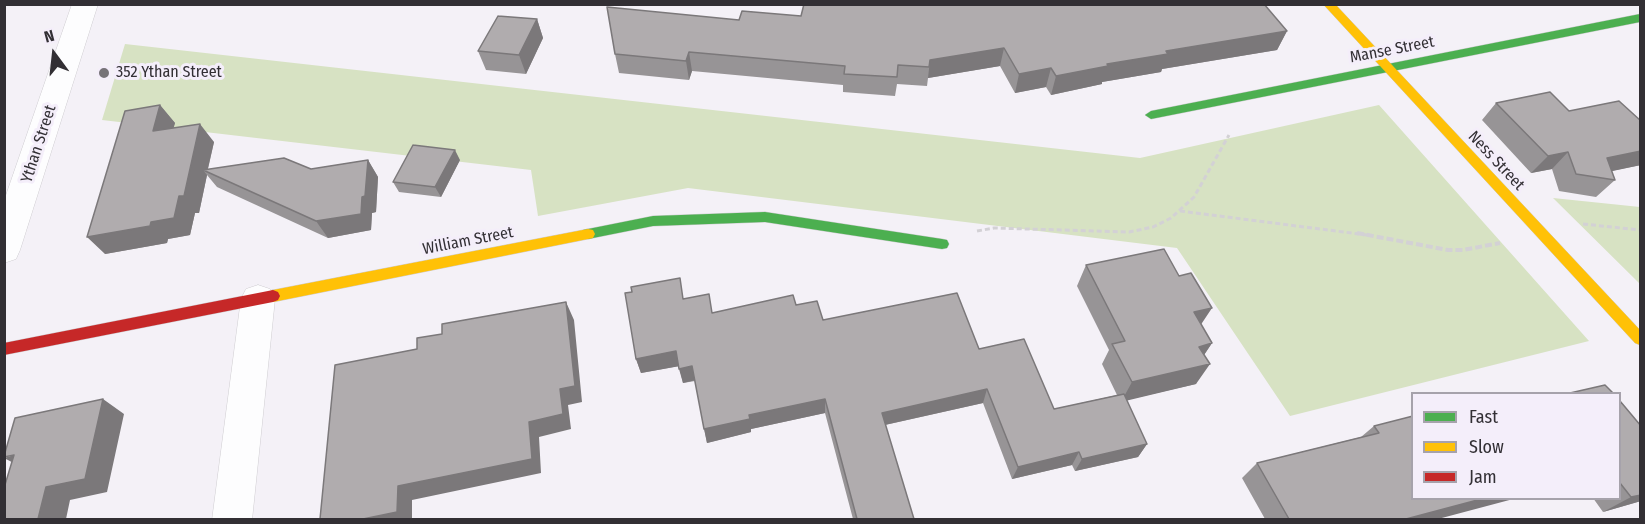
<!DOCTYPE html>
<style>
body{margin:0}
#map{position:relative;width:1645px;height:524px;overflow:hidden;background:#f4f1f7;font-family:"Fira Sans Condensed",sans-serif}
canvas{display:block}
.frame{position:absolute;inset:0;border:6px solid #322f34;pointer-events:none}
.legend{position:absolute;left:1411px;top:392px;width:210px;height:108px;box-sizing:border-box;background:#f4eefa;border:2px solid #a6a2ab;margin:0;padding:8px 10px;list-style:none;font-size:18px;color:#322f34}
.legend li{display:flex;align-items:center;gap:12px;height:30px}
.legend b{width:30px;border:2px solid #a6a2ab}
.north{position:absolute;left:24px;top:24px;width:60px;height:60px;-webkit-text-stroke:4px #f4eefa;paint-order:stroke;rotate:345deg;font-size:16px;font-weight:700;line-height:24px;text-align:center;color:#322f34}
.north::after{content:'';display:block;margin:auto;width:21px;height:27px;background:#322f34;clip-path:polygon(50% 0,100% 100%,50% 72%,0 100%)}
</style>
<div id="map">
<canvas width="1645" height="524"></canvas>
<div class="frame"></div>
<ul class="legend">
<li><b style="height:8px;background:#4caf50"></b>Fast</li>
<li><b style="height:8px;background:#ffc107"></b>Slow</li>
<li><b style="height:8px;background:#c62828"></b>Jam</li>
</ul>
<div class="north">N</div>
</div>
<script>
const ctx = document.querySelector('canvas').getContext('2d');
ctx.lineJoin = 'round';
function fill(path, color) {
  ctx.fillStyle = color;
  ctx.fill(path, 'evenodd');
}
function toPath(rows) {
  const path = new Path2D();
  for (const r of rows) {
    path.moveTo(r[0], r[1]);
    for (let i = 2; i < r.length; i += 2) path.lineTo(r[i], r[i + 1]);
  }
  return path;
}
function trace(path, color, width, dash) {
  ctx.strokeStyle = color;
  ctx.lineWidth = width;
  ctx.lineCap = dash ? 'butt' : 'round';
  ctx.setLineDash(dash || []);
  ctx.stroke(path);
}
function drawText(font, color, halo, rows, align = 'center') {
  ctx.font = font + ' "Fira Sans Condensed",sans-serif';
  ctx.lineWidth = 6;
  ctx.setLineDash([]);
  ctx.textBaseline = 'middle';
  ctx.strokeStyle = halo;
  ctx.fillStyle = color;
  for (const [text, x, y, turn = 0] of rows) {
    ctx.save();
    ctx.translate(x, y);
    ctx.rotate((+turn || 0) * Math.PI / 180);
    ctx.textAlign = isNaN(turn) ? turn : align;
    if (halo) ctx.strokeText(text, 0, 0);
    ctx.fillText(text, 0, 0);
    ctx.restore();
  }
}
const green = toPath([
 [125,44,1140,158,1379,105,1589,341,1290,416,1177,248,688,188,538,216,531,170,102,120],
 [1553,198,1640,207,1640,284]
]);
const pathFar1 = toPath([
 [1180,211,1367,235],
 [1583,224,1640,230],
 [977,231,994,228,1129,232,1153,227,1171,218,1194,197,1229,135]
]);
const path = toPath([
 [1357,233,1448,250,1463,250,1500,243]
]);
const street = toPath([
 [72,4,98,4,20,250,16,259,4,263,4,201,72,4],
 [258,285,270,289,275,299,252,520,212,520,241,299,246,289,258,285]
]);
const fast = toPath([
 [1640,14,1640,22,1151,119,1145,115,1151,111,1640,14],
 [765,212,942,239,947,240,949,244,947,248,942,249,765,222,653,226,588,239,583,238,581,234,583,230,653,216,765,212]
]);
const slow = toPath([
 [1323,4,1335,4,1640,330,1640,345,1635,343,1323,4],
 [588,229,593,230,595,234,593,238,273,302,268,300,266,296,268,292,273,290,588,229]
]);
const jam = toPath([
 [273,290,278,292,280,296,278,300,273,302,4,355,4,343,273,290]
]);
const wall = toPath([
 [801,16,1287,31,1277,50,1162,69,1161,72,1102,82,1102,84,1051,95,1046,87,1015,93,1000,66,928,78,927,86,897,84,895,96,843,92,843,85,692,71,689,80,619,73,615,54,739,20],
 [537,19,543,38,526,74,486,70,478,51],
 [1496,103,1569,111,1641,121,1641,165,1611,171,1615,180,1596,197,1559,191,1552,169,1531,173,1482,120],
 [160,105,175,123,173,128,214,142,208,169,311,169,368,160,378,177,376,212,372,213,371,230,328,238,217,187,207,175,199,213,195,213,190,235,168,239,167,243,105,254],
 [460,160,441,197,399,192,393,182],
 [1086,265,1201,325,1212,343,1204,355,1196,384,1126,400,1147,444,1138,457,1075,471,1072,465,1012,479,983,403,885,425,914,519,853,519,825,413,751,429,751,432,707,443,695,381,683,383,679,366,641,373,636,359,712,313,796,305,823,320,979,349,1054,409,1117,395,1102,364,1109,350,1077,286],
 [1620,401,1641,426,1641,501,1603,512,1593,498,1620,498],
 [1374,426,1438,519,1265,519,1242,478,1257,463,1361,437]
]);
const shadedWall = toPath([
 [537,19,543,38,526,74,519,55],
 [1287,31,1277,50,1162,69,1161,72,1102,82,1102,84,1051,95,1056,76,1166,51],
 [1004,48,1000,66,928,78,930,60],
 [689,52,692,71,689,80,686,61],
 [1051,68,1046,87,1015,93,1019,74],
 [160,105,175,123,168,149,153,131],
 [200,124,214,142,207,172,203,170,207,175,199,213,195,213,190,235,168,239,167,243,105,254,87,237,151,222,179,196],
 [455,150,460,160,441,197,435,187],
 [1641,151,1641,165,1589,176,1607,158],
 [1568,152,1552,169,1531,173,1548,156],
 [368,160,378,177,376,212,372,213,371,230,328,238,316,221],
 [566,302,574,320,582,402,568,405,571,429,539,437,541,473,412,500,412,519,363,519,398,486,529,422],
 [1212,308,1198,329,1194,312],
 [1212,343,1198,364,1199,347],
 [676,351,680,366,641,373,636,359],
 [1210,364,1196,384,1121,402,1132,382],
 [692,366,696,380,683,383,679,369],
 [987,389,983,403,880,426,882,413],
 [103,399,124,414,107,492,70,500,66,519,38,519,46,487],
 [825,399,825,413,751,429,751,432,707,443,704,429,749,415],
 [1147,444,1138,457,1075,471,1082,459],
 [1079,452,1072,465,1012,479,1018,467],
 [14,455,29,471,4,458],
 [1641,495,1641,501,1603,512,1631,497],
 [1485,498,1517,498,1438,519,1406,519]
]);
const building = toPath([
 [804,4,1264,4,1287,31,1166,51,1168,54,1107,64,1108,66,1056,76,1051,68,1019,74,1004,48,930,60,929,67,898,65,897,77,844,74,845,66,689,52,686,61,615,54,607,7,739,20,742,11,801,16,804,4],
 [498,16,537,19,519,55,478,51,498,16],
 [1550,92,1569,111,1619,101,1641,121,1641,151,1607,158,1615,180,1576,174,1568,152,1548,156,1496,103,1550,92],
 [160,105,153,131,200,124,184,196,179,196,174,218,151,222,150,226,87,237,125,111,160,105],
 [413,145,455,150,435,187,393,182,413,145],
 [284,158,311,169,368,160,365,196,362,197,361,214,316,221,203,170,284,158],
 [1164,249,1179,276,1191,273,1212,308,1194,312,1212,343,1199,347,1210,364,1132,382,1112,344,1125,341,1086,265,1164,249],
 [680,278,683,299,709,294,712,313,793,295,796,305,817,301,823,320,957,293,979,349,1024,339,1054,409,1124,394,1147,444,1082,459,1079,452,1018,467,987,389,882,413,914,519,857,519,825,399,749,415,750,419,704,429,692,366,679,369,676,351,636,359,625,293,632,292,631,287,680,278],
 [566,302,575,386,560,389,563,414,529,422,532,459,398,486,397,512,363,519,320,519,335,365,417,349,417,338,442,334,442,324,566,302],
 [1605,385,1613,393,1570,393,1605,385],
 [103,399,85,479,46,487,38,519,4,519,4,488,14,455,4,457,4,456,15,418,103,399],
 [1620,401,1641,426,1641,495,1631,497,1620,483,1620,401],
 [1413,416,1413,498,1485,498,1406,519,1289,519,1257,463,1379,433,1374,426,1413,416]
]);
const markers = [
 [104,73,6,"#767378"]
];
const streetNames = [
 ["Manse Street",1392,50,-11],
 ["Ythan Street",39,144,-72],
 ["Ness Street",1496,161,47],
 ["William Street",468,241,-11]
];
const poiNames = [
 ["352 Ythan Street",116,73]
];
fill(green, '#d7e2c3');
trace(street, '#cfcdd1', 1);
trace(fast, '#cfcdd1', 1);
trace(slow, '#cfcdd1', 1);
trace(jam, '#cfcdd1', 1);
trace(pathFar1, '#d3d1d5', 3, [5, 3]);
trace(path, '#d3d1d5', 4, [7, 3]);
fill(street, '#fdfdfe');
fill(fast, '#4caf50');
fill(slow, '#ffc107');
fill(jam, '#c62828');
fill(wall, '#979496');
fill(shadedWall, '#7b787a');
fill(building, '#b0acae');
trace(building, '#7b787a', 1.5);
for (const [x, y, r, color] of markers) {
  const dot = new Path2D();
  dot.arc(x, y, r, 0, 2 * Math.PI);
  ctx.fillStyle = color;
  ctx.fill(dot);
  trace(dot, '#f4eefa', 2);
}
drawText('16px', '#322f34', '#f4eefa', streetNames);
drawText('16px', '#322f34', '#f4eefa', poiNames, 'left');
</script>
